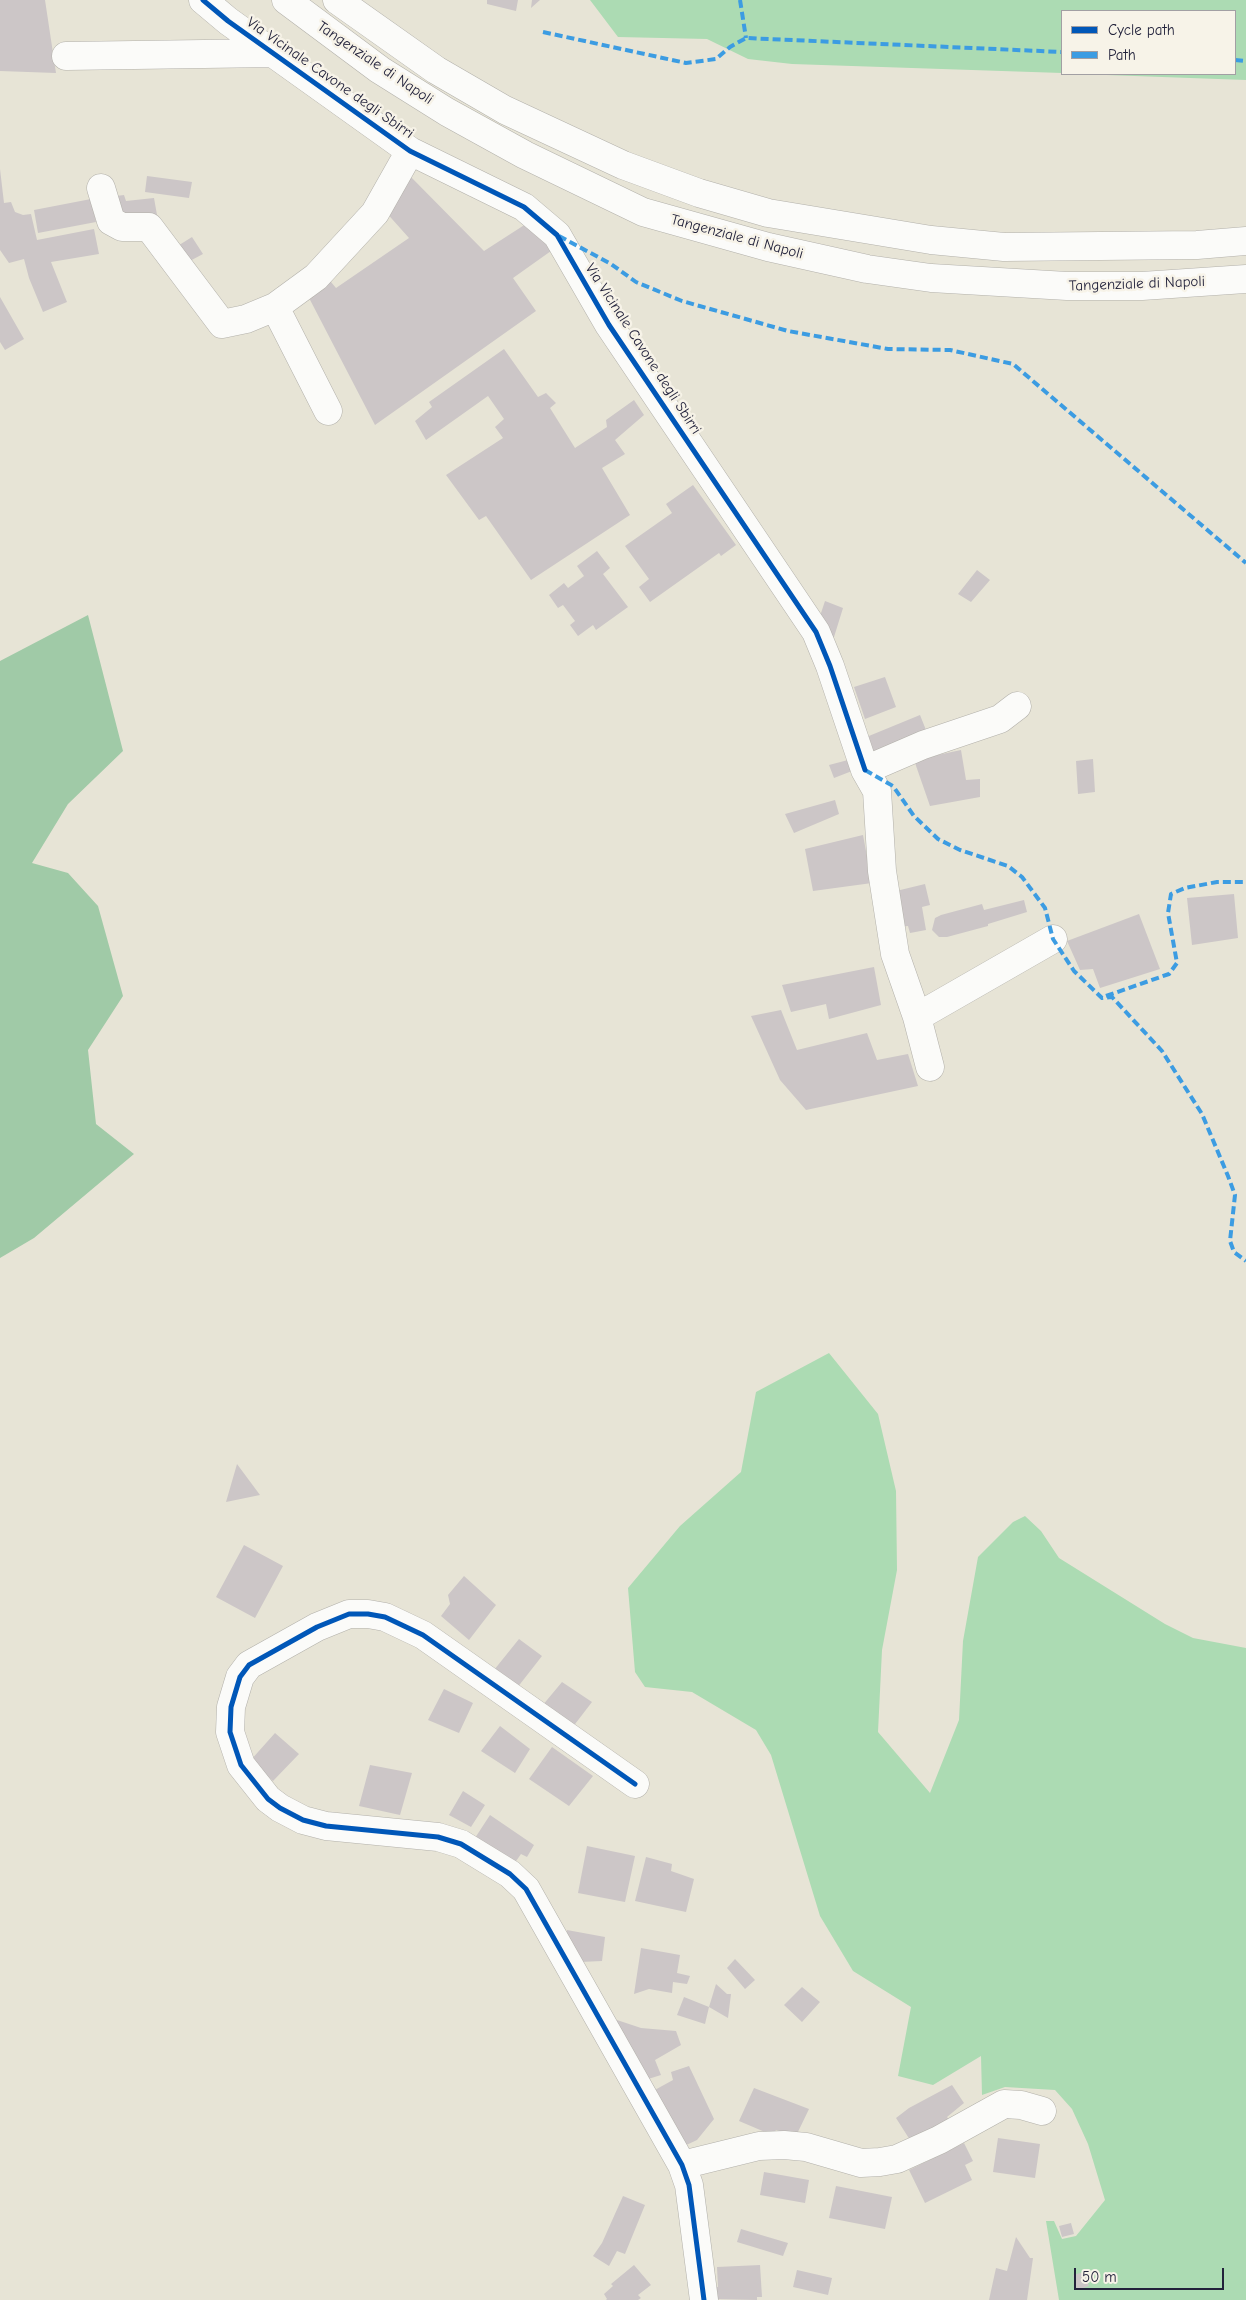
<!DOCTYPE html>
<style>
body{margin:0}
#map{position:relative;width:1246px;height:2300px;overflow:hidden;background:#e7e4d6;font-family:"Comic Neue",sans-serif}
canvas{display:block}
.legend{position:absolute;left:1061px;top:10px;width:175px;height:65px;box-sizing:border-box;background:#f7f3e8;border:1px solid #a29fa3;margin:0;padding:6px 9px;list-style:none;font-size:15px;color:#22223b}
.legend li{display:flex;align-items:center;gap:10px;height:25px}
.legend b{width:25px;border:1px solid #a29fa3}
.scale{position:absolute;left:1074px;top:2268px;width:150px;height:22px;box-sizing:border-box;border:2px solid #22223b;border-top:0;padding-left:6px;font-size:15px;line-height:18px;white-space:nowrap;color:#22223b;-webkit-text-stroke:4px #f7f3e8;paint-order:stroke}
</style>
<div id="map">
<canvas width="1246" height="2300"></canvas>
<ul class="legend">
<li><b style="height:6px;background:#0057b8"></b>Cycle path</li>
<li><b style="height:6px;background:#3c9ce2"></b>Path</li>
</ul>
<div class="scale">50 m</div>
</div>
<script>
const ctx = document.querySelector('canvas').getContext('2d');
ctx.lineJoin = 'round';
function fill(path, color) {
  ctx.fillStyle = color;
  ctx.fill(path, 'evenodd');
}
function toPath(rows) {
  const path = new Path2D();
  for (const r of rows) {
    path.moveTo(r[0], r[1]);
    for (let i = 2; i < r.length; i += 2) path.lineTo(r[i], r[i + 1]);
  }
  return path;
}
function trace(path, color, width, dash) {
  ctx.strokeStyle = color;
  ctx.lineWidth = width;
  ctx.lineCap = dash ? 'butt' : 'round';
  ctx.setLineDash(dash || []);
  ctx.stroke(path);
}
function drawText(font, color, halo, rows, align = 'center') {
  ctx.font = font + ' "Comic Neue",sans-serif';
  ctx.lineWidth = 5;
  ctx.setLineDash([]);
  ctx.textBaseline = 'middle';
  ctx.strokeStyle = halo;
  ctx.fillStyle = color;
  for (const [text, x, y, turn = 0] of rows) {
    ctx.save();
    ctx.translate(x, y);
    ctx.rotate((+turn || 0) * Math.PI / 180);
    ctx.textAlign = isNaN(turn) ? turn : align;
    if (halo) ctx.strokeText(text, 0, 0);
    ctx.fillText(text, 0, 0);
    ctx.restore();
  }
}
const green = toPath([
 [590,0,1246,0,1246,80,1079,74,1235,74,1235,11,1062,11,1062,73,792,64,748,59,707,39,618,37],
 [829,1353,878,1414,896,1491,897,1570,882,1650,878,1732,930,1793,959,1720,963,1641,978,1557,1013,1522,1025,1516,1041,1531,1059,1558,1165,1624,1193,1638,1246,1648,1246,2300,1059,2300,1046,2221,1054,2221,1062,2239,1076,2236,1105,2200,1088,2144,1072,2109,1055,2090,1005,2087,982,2095,981,2056,933,2085,898,2076,911,2007,853,1971,820,1916,771,1755,756,1730,692,1692,645,1687,635,1672,628,1588,680,1526,741,1472,756,1392]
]);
const forest = toPath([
 [88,615,123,751,68,804,32,863,68,873,98,906,123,996,88,1050,96,1124,134,1154,34,1238,0,1258,0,661]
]);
const building = toPath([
 [0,0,45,0,56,73,0,71],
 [487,0,518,0,516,11,487,4],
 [532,0,540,0,531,8],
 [0,169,4,203,11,202,15,212,23,215,31,214,37,240,94,229,99,254,51,262,67,302,43,312,29,278,24,259,9,263,0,250],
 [407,173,484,251,529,222,551,251,513,278,536,311,375,425,307,294,326,276,336,288,409,238,384,210],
 [147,176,192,182,189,198,145,192],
 [124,195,126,201,154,198,157,215,114,221,109,197],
 [91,199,96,222,38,233,34,210],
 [192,237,203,254,186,263,176,247],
 [0,297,24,339,5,350,0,342],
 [504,349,538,397,546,393,556,403,550,408,575,448,607,427,606,420,634,400,644,415,615,440,625,454,602,468,630,515,531,580,486,516,479,520,446,475,503,438,495,427,504,419,488,396,426,440,415,421,432,407,429,402],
 [693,485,736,545,721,556,719,553,650,602,639,587,649,579,625,546,672,513,666,504],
 [597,551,610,568,603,574,628,607,596,630,593,625,578,636,570,625,575,621,563,605,558,608,549,595,564,583,568,588,584,576,577,566],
 [977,570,990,580,971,602,958,594],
 [825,601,843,608,834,637,826,640,820,616],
 [885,677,896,707,865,719,854,687],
 [920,715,926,730,873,754,864,738],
 [961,750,966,780,980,779,980,797,930,806,914,760],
 [1093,759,1095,792,1078,794,1076,761],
 [848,760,852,771,834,778,829,765],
 [835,800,839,814,794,833,785,814],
 [863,835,872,883,813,891,805,849],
 [925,884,930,905,922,907,926,930,910,933,908,926,899,927,892,892],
 [1234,894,1238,938,1192,945,1187,898],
 [1024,900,1027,912,988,924,988,926,947,937,939,937,932,930,935,918,941,915,982,904,984,910],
 [1139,914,1160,969,1100,988,1093,969,1080,970,1067,941],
 [874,967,881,1005,829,1019,826,1004,791,1012,782,985],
 [781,1010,797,1050,867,1033,877,1060,908,1054,918,1086,806,1110,780,1080,751,1016],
 [237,1464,260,1495,226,1502],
 [244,1545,283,1566,255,1618,216,1597],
 [464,1576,496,1605,469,1640,441,1616,450,1604,448,1595],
 [519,1639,542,1656,517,1688,494,1670],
 [562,1682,592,1702,572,1728,542,1706],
 [444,1689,473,1703,459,1733,428,1720],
 [500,1726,530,1749,515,1773,481,1751],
 [275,1733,299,1754,273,1781,250,1761],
 [552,1747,593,1776,569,1806,529,1779],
 [370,1765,412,1773,400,1815,359,1806],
 [463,1791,485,1805,471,1827,449,1815],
 [490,1815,534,1845,527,1857,521,1854,514,1864,475,1838],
 [587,1846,635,1856,625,1902,578,1893],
 [646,1857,672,1864,671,1871,694,1879,686,1912,635,1901],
 [567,1930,605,1937,602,1961,580,1962,566,1944],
 [641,1948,680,1955,677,1973,690,1976,687,1984,673,1982,672,1993,649,1989,634,1994],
 [735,1959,755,1980,745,1989,727,1968],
 [716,1984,727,1994,731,1994,728,2018,709,2007],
 [802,1987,820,2002,802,2022,784,2005],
 [684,1997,709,2007,705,2024,677,2015],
 [617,2020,641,2028,676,2031,681,2045,655,2060,661,2075,645,2080,616,2028],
 [689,2066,714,2119,697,2140,682,2147,653,2091,673,2080,671,2072],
 [952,2085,964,2103,947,2117,951,2123,910,2140,896,2118,909,2108],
 [754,2088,809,2109,796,2136,776,2130,772,2135,739,2121],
 [998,2138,1040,2144,1035,2178,993,2172],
 [964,2143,973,2161,965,2165,972,2180,925,2203,909,2170],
 [764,2172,809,2180,805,2203,760,2195],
 [836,2186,892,2197,885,2229,829,2218],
 [623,2196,645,2205,625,2254,617,2251,609,2266,593,2256,602,2243],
 [1071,2223,1074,2234,1062,2237,1059,2226],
 [741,2229,788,2243,783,2256,737,2242],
 [1016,2237,1030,2258,1033,2258,1027,2300,989,2300,996,2268,1007,2271],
 [634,2265,651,2285,638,2295,641,2298,638,2300,606,2300,607,2299,604,2294,613,2286,611,2284],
 [760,2265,762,2297,757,2297,757,2300,714,2299,714,2286,718,2287,717,2267],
 [797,2270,832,2278,828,2295,793,2287],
 [1084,2272,1089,2286,1077,2290,1073,2275]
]);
const minor = toPath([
 [203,0,228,21,410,151,524,207,557,235,609,325,816,632,830,666,865,770,877,791,882,871,895,954,917,1017,930,1067],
 [66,56,272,53],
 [101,188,111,221,122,227,149,227,222,324,246,319,275,307,316,277,375,213,410,151],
 [275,307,328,411],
 [865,770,923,745,1000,719,1017,706],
 [917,1017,1053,939],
 [635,1784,423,1635,385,1617,368,1614,349,1614,317,1627,249,1665,240,1677,231,1707,230,1732,241,1765,268,1799,280,1808,303,1820,326,1826,438,1837,461,1844,510,1874,526,1889,682,2165,689,2185,704,2300],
 [682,2165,759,2146,784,2145,806,2147,861,2163,880,2162,897,2159,939,2140,1004,2104,1021,2105,1042,2111]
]);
const highway = toPath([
 [286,0,380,70,447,112,525,155,643,212,768,247,867,269,931,278,1067,286,1142,286,1246,279],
 [337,0,436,70,505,110,623,165,699,193,768,213,931,240,1004,247,1197,245,1246,241]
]);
const quiet = toPath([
 [740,0,746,38],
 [543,32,686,63,716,59,730,47,746,38,1062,52],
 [1235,60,1246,61],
 [559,236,611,264,636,282,682,301,788,331,888,349,950,350,1013,364,1246,563],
 [865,770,893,786,914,816,938,839,960,850,1008,866,1022,877,1045,908,1053,939,1074,971,1102,998,1112,997,1162,1051,1202,1114,1228,1176,1235,1195,1230,1241,1234,1252,1246,1261],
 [1106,996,1169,974,1177,963,1168,913,1171,894,1185,888,1217,882,1246,882]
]);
const cycleway = toPath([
 [203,0,228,21,410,151,524,207,557,235,609,325,816,632,830,666,865,770],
 [635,1784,423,1635,385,1617,368,1614,349,1614,317,1627,249,1665,240,1677,231,1707,230,1732,241,1765,268,1799,280,1808,303,1820,326,1826,438,1837,461,1844,510,1874,526,1889,682,2165,689,2185,704,2300]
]);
const streetNames = [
 ["Tangenziale di Napoli",375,63,34],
 ["Via Vicinale Cavone degli Sbirri",330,78,35],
 ["Tangenziale di Napoli",737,237,15],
 ["Tangenziale di Napoli",1137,284,-2],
 ["Via Vicinale Cavone degli Sbirri",643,349,57]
];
fill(green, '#acdbb3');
fill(forest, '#a0caa7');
fill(building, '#ccc6c7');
trace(minor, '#b2b0aa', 29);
trace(highway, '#b2b0aa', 29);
trace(minor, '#fbfbf9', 28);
trace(highway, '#fbfbf9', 28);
trace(quiet, '#3c9ce2', 4, [8, 4]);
trace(cycleway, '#0057b8', 5);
drawText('15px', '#22223b', '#f7f3e8', streetNames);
</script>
